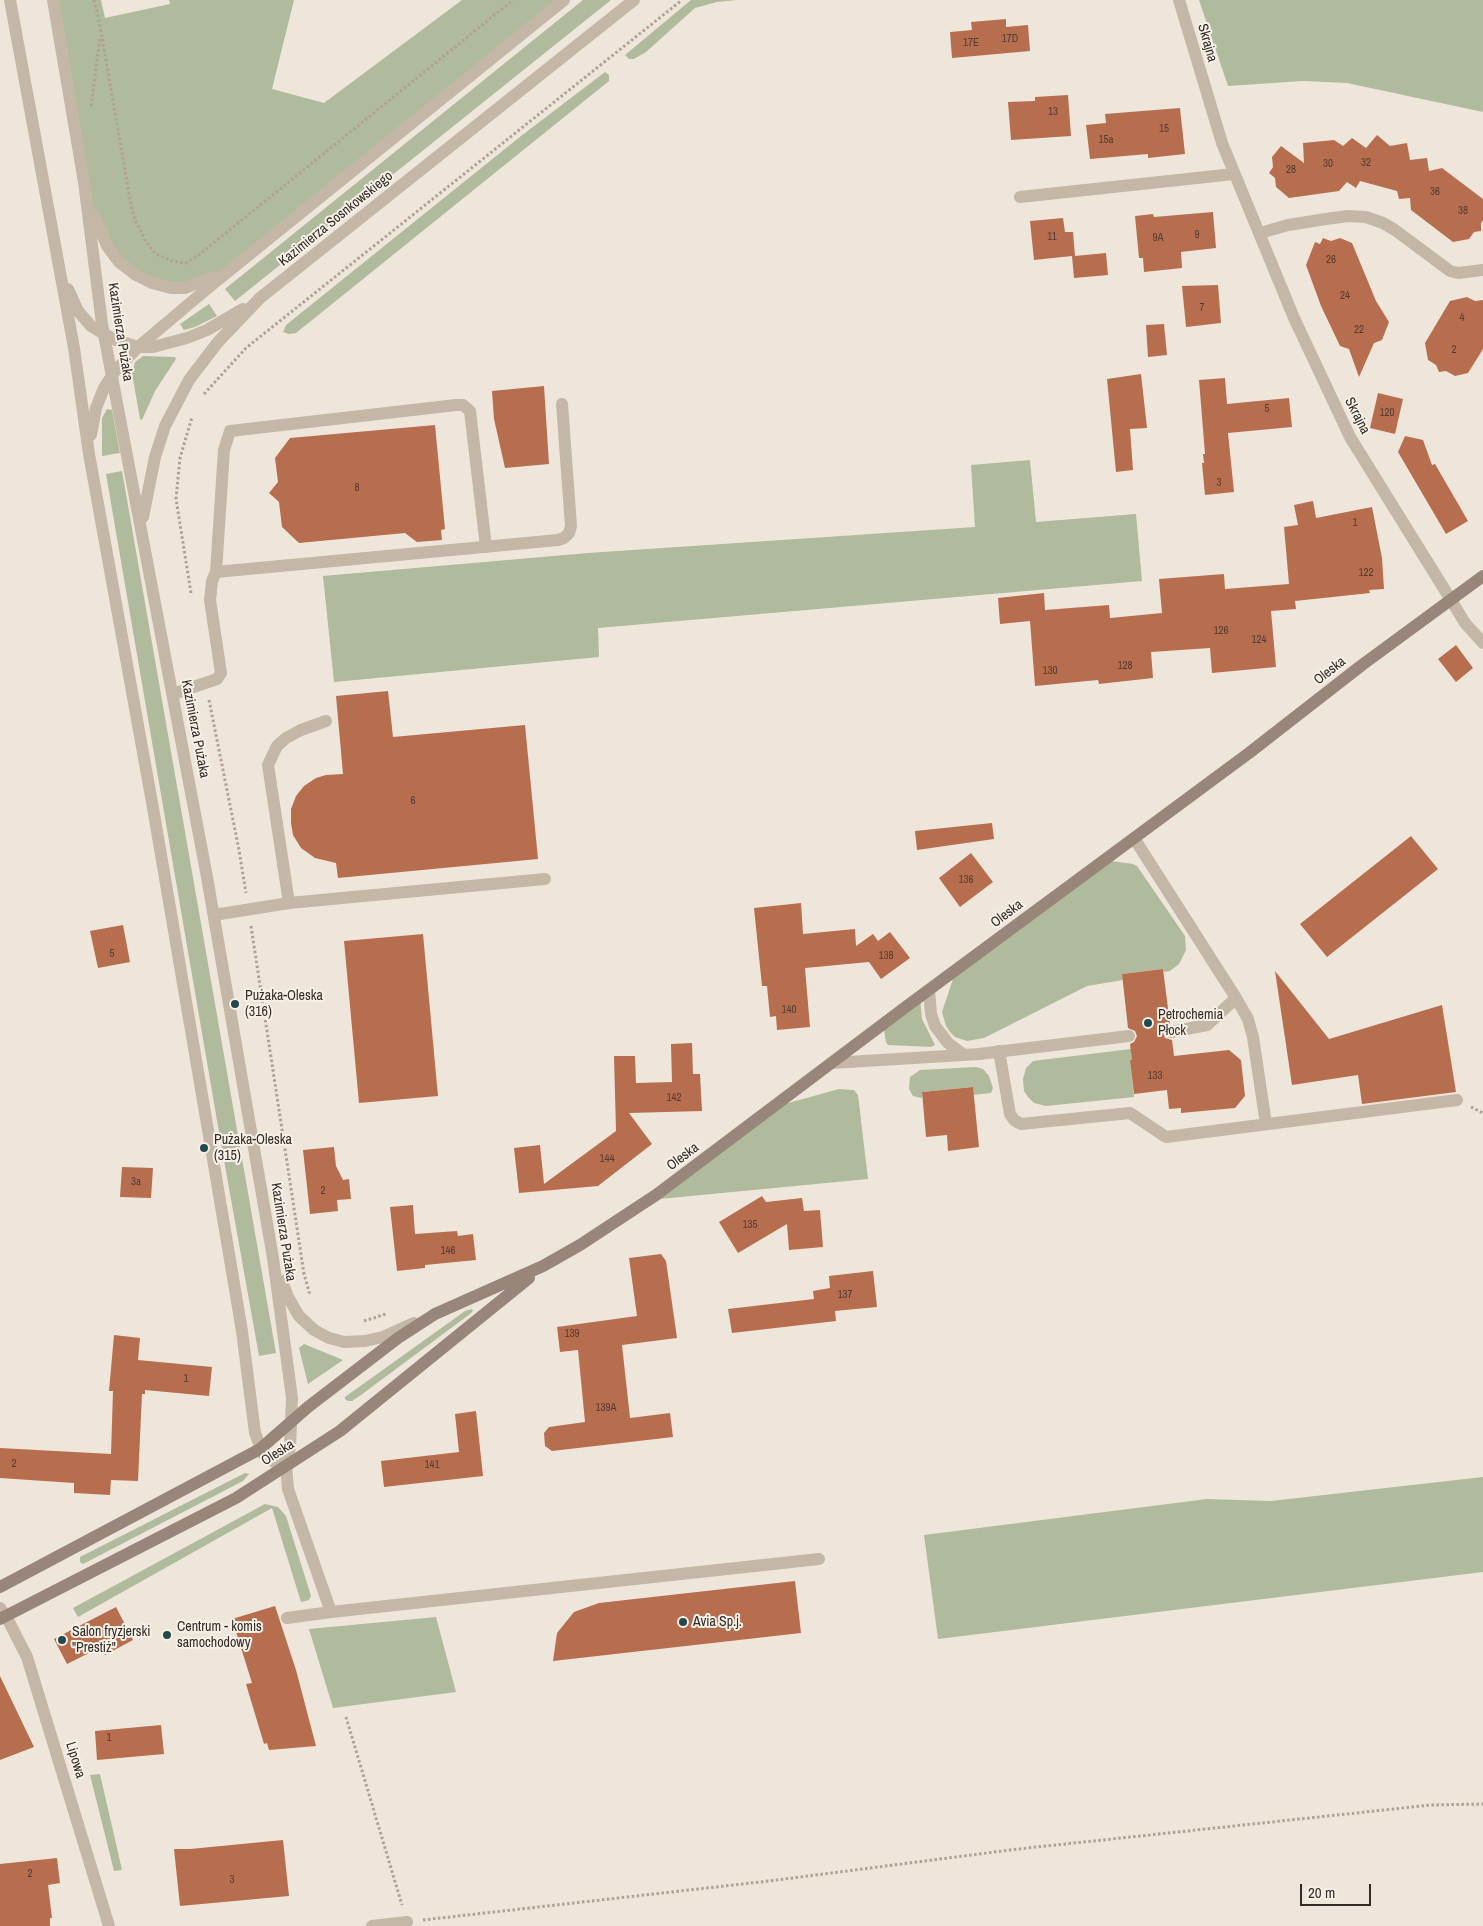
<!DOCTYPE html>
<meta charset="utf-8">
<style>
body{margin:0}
#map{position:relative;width:1483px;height:1926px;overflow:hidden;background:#eee6da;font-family:"Archivo Narrow",sans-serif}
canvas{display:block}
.scale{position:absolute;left:1300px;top:1884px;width:71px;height:22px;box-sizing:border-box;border:2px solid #322b27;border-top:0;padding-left:6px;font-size:15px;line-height:18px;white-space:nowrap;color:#322b27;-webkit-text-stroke:4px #f6f0e6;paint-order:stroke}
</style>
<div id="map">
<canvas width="1483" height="1926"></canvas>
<div class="scale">20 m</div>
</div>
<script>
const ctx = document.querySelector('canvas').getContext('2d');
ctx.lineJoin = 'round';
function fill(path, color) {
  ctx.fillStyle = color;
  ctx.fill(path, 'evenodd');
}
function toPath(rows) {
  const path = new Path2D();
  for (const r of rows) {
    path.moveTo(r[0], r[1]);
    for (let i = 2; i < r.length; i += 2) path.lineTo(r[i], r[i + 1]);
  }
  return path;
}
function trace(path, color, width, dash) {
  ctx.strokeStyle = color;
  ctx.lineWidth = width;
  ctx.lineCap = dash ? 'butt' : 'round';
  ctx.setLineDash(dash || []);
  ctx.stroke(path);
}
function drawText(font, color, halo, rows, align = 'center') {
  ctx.font = font + ' "Archivo Narrow",sans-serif';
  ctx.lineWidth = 4;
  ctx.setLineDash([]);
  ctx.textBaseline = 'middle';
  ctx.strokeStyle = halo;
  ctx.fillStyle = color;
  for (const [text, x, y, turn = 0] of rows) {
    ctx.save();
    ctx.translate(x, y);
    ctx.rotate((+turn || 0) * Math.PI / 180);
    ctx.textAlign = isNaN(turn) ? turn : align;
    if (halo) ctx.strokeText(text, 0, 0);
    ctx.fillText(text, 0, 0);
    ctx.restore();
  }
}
const green = toPath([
 [53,0,101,0,105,18,170,4,169,0,294,0,272,89,324,103,462,0,564,0,240,262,185,288,136,275,98,228,84,182],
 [583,0,611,0,235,301,225,289],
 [691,0,737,0,717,2,695,8,646,52,634,59,629,59,625,55],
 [1199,0,1483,0,1483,112,1347,83,1303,81,1228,86],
 [605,72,609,75,609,81,296,333,289,334,283,332,286,325,521,136],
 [209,304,217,316,195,327,184,330,180,324],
 [143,356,175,357,176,359,155,391,142,420,140,419,132,373,135,362],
 [107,409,112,410,120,453,102,456,102,418],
 [1030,460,1036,522,1136,514,1142,581,598,628,599,657,334,682,323,576,588,553,975,527,971,465],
 [122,471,276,1353,259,1356,219,1132,106,474],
 [1104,860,1133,864,1137,866,1185,936,1186,950,1179,964,1170,971,1164,972,1163,969,1122,974,1123,980,1087,986,984,1038,967,1041,955,1037,950,1032,946,1026,942,1012,956,970],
 [920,997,922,1019,935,1045,931,1047,888,1045,886,1042,883,1024],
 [1131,1049,1132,1060,1130,1060,1134,1097,1046,1106,1034,1103,1028,1097,1024,1091,1023,1079,1026,1068,1033,1061],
 [976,1067,983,1069,989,1076,993,1088,991,1093,973,1095,972,1087,922,1092,922,1098,913,1096,909,1089,910,1077,920,1070],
 [839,1089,854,1090,858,1095,868,1179,649,1200,774,1107],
 [472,1309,473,1311,470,1314,361,1395,352,1401,348,1401,345,1399,345,1397,465,1311],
 [304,1344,343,1360,308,1384,299,1348],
 [245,1473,249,1474,243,1481,83,1564,80,1562,80,1557],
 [1483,1477,1483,1572,938,1639,924,1535,1207,1499,1271,1501],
 [265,1504,278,1507,286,1516,311,1596,309,1600,301,1602,272,1508,78,1617,73,1608],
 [436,1617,456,1692,333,1708,309,1629],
 [100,1774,122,1870,114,1871,90,1775]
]);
const building = toPath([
 [1006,19,1006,27,1028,25,1030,51,952,58,950,32,972,30,971,22],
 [1068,95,1071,136,1011,140,1008,102,1035,101,1035,97],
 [1180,108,1185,154,1148,158,1148,154,1090,159,1086,125,1106,123,1105,114],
 [1377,135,1390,146,1407,143,1410,160,1427,158,1429,171,1442,168,1483,199,1483,220,1481,223,1481,231,1474,232,1469,239,1453,242,1411,210,1410,198,1399,199,1397,191,1360,181,1356,188,1347,182,1339,191,1289,198,1276,187,1275,178,1269,173,1273,167,1272,157,1281,146,1304,163,1303,143,1334,140,1343,146,1352,138,1366,148],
 [1213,212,1216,248,1181,252,1182,268,1144,272,1143,258,1139,258,1135,216,1153,214,1154,217],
 [1063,218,1065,232,1073,232,1075,256,1106,253,1108,275,1074,278,1072,256,1034,260,1030,221],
 [1323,238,1331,241,1340,238,1352,243,1376,301,1389,322,1382,340,1374,343,1359,377,1349,349,1340,346,1321,306,1306,265,1315,242,1320,244],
 [1218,285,1221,323,1186,327,1182,286],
 [1467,297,1475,301,1483,300,1483,349,1468,373,1455,376,1446,371,1439,372,1436,365,1428,360,1425,343,1450,301],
 [1164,324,1167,355,1148,357,1146,325],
 [1141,374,1147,428,1130,429,1133,470,1116,472,1107,379],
 [1225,378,1227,404,1289,398,1292,427,1228,433,1234,492,1205,495,1202,463,1204,463,1203,454,1205,454,1199,380],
 [544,386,549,464,505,468,494,419,492,391],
 [1378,393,1403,399,1395,434,1370,428],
 [435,425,445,529,441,530,442,540,417,542,405,533,299,543,282,527,279,502,269,493,278,482,275,458,290,438],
 [1405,436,1423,440,1432,465,1435,464,1468,521,1446,534,1398,452],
 [1313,501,1316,518,1372,507,1382,558,1384,589,1369,590,1370,593,1295,601,1296,609,1271,611,1276,667,1212,673,1210,648,1151,652,1153,678,1099,684,1098,680,1035,686,1030,621,1000,624,998,598,1044,593,1045,610,1109,605,1110,618,1162,613,1159,579,1224,574,1225,589,1289,584,1284,527,1298,525,1294,505],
 [1456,645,1473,668,1456,682,1438,659],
 [388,691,393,737,525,725,538,859,338,878,336,863,315,858,301,848,293,835,291,823,291,809,296,796,304,786,316,778,326,775,343,774,336,696],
 [992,823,994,839,917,850,915,831],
 [1411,836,1438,869,1327,957,1300,924],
 [971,853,993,882,960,907,939,878],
 [801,903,803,934,855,929,856,946,873,934,878,941,890,932,910,958,881,979,869,962,805,968,810,1027,777,1030,776,1016,770,1017,767,986,762,986,754,908],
 [123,925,130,962,98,968,90,931],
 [423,934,438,1096,359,1103,344,941],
 [1163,969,1170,1024,1165,1026,1163,1033,1165,1038,1172,1040,1174,1056,1229,1050,1241,1060,1245,1096,1235,1108,1181,1113,1181,1108,1169,1109,1167,1090,1134,1094,1130,1060,1132,1060,1130,1044,1134,1042,1137,1036,1135,1031,1128,1028,1122,974],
 [1275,971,1329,1039,1442,1005,1456,1092,1362,1104,1358,1075,1292,1085],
 [692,1043,693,1074,700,1074,702,1111,629,1113,652,1144,598,1186,519,1193,514,1148,540,1145,544,1184,616,1131,614,1056,635,1056,636,1083,672,1082,671,1044],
 [973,1087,979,1147,948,1151,947,1135,926,1137,922,1092],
 [334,1147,336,1166,343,1180,349,1179,351,1199,337,1200,338,1211,310,1214,303,1150],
 [122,1167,153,1168,151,1198,120,1197],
 [762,1196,766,1202,802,1198,804,1211,820,1210,823,1247,789,1250,787,1224,738,1253,719,1222],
 [413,1205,415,1234,457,1231,458,1236,473,1234,476,1260,425,1265,425,1268,397,1271,390,1207],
 [661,1254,666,1261,677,1338,622,1345,630,1418,670,1413,673,1437,552,1451,545,1446,544,1433,549,1427,585,1422,578,1350,560,1352,557,1327,637,1316,629,1258],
 [873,1271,877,1307,835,1311,836,1321,732,1333,728,1309,814,1299,813,1291,830,1288,829,1276],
 [114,1335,140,1338,138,1360,212,1367,209,1396,145,1390,145,1394,142,1394,138,1481,111,1480,110,1495,74,1493,74,1483,0,1478,0,1448,111,1454,113,1391,109,1391],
 [476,1411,483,1476,384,1487,381,1461,459,1452,455,1414],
 [795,1581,801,1633,553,1661,557,1633,574,1612,599,1603],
 [275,1606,296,1670,316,1746,269,1750,267,1743,264,1744,246,1684,252,1683,232,1619],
 [116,1607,133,1640,105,1655,101,1647,67,1664,54,1639],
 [0,1676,34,1747,0,1760],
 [161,1725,164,1754,97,1760,95,1731],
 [283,1840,289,1896,180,1906,174,1849,190,1849],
 [57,1858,60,1883,48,1885,52,1918,50,1918,50,1926,0,1926,0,1864]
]);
const path = toPath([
 [94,0,99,20,131,205,135,220,146,242,156,254,172,261,186,263,200,254,513,0],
 [91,106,100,38],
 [204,394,246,348,682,0],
 [191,593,176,499,180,458,192,417],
 [209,700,239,850,246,893],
 [251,926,304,1274,310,1295],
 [1471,1107,1483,1113],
 [364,1321,386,1314],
 [346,1717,402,1905],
 [423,1920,769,1881,1018,1849,1431,1805,1483,1804]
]);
const service = toPath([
 [1020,197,1234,174],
 [216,572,224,450,230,431,456,405,463,405,470,411,486,547],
 [1451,600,1465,623,1483,643],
 [173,694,217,679,221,673,210,600,212,581,216,572,558,540,564,538,569,533,571,526,562,404],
 [1134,838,1236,998,1207,1025,1171,1032],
 [289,903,268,765,277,746,286,738,301,730,326,721],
 [214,915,289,903,545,879],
 [929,990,931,1014,935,1026,948,1043,964,1055],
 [1236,998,1248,1019,1253,1037,1266,1124],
 [999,1051,1010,1114,1014,1120,1021,1124,1130,1113,1166,1137,1457,1100],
 [832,1063,979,1054,1129,1036],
 [286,1465,288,1489,331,1612,819,1559],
 [287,1618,331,1612],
 [372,1926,407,1922]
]);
const minor = toPath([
 [1179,0,1222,143,1294,318,1350,437,1451,600],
 [1260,233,1288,225,1326,219,1348,216,1366,217,1383,223,1395,230,1450,271,1458,273,1483,270]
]);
const tertiary = toPath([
 [10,0,74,348,89,454,153,808,215,1171,242,1331,255,1433,263,1454,274,1462,286,1465,290,1447,292,1398,273,1258,207,877,102,324,84,182,53,0],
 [94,215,107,246,119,262,136,275,152,283,171,288,185,288,213,277],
 [68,289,78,311,91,326,113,339,138,347,153,347,187,338,207,330,243,309],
 [91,435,96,408,104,388,115,371,138,347,208,288,564,0],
 [143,517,155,457,165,426,189,380,218,342,260,298,634,0],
 [282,1281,288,1297,299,1316,314,1330,329,1338,344,1342,365,1341,383,1337,414,1323],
 [0,1608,6,1616,27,1657,109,1926]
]);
const secondary = toPath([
 [0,1587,260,1449,308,1407,398,1338,435,1314,543,1266,580,1245,656,1195,907,1006,1249,753,1362,665,1483,576],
 [0,1619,236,1498,340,1431,529,1278]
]);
const markers = [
 [235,1004,5,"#22494e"],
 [1148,1023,5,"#22494e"],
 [204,1148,5,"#22494e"],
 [683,1622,5,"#22494e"],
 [167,1635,5,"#22494e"],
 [62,1640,5,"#22494e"]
];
const numberNames = [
 ["17D",1010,39],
 ["17E",971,43],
 ["13",1053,112],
 ["15",1164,129],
 ["15a",1106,140],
 ["32",1366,163],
 ["30",1328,164],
 ["28",1291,170],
 ["36",1435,192],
 ["38",1463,211],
 ["9",1197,235],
 ["11",1052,237],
 ["9A",1158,238],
 ["26",1331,260],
 ["24",1345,296],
 ["7",1202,308],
 ["4",1462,318],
 ["22",1359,330],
 ["2",1454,350],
 ["5",1267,409],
 ["120",1387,413],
 ["3",1219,483],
 ["8",357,488],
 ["1",1355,523],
 ["122",1366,573],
 ["126",1221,631],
 ["124",1259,640],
 ["128",1125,666],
 ["130",1050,671],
 ["6",413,801],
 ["136",966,880],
 ["5",112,954],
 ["138",886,956],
 ["140",789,1010],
 ["133",1155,1076],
 ["142",674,1098],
 ["144",607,1159],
 ["3a",136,1182],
 ["2",323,1191],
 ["135",750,1225],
 ["146",448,1251],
 ["137",845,1295],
 ["139",572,1334],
 ["1",186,1379],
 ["139A",606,1408],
 ["2",14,1464],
 ["141",432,1465],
 ["1",109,1738],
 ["2",30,1874],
 ["3",232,1880]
];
const streetNames = [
 ["Skrajna",1207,43,74],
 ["Kazimierza Sosnkowskiego",336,219,-39],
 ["Kazimierza Pużaka",120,332,81],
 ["Skrajna",1357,416,63],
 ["Oleska",1330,671,-38],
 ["Kazimierza Pużaka",195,729,79],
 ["Oleska",1007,914,-37],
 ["Oleska",683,1157,-37],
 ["Kazimierza Pużaka",283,1232,81],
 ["Oleska",278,1453,-33],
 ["Lipowa",75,1760,73]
];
const poiNames = [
 ["Pużaka-Oleska",245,996],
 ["(316)",245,1012],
 ["Petrochemia",1158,1015],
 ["Płock",1158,1031],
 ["Pużaka-Oleska",214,1140],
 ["(315)",214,1156],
 ["Avia Sp.j.",693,1622],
 ["Centrum - komis",177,1627],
 ["samochodowy",177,1643],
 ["Salon fryzjerski",72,1632],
 ["\"Prestiż\"",72,1648]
];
fill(green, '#afbb9c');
fill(building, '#b76e4f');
trace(path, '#b0a192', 3, [2.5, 2.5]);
trace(service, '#c4b7a8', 12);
trace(minor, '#c4b7a8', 12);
trace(tertiary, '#c4b7a8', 12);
trace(secondary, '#98867a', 12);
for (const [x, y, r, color] of markers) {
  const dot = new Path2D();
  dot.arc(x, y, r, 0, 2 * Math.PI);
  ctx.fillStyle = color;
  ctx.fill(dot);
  trace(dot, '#f6f0e6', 2);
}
drawText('11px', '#533c31', null, numberNames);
drawText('14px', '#322b27', '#f6f0e6', streetNames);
drawText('14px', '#322b27', '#f6f0e6', poiNames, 'left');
</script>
